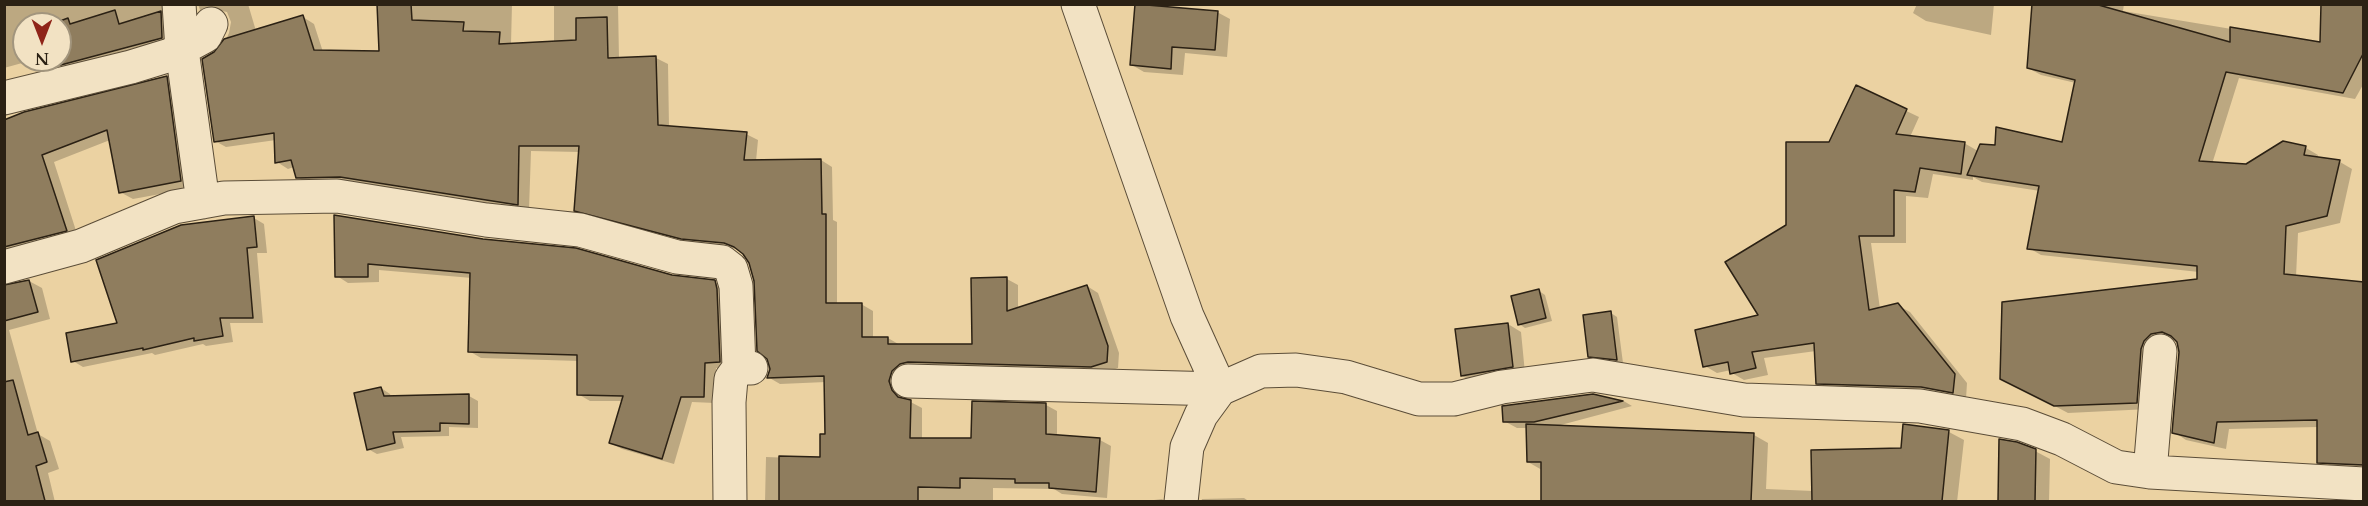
<!DOCTYPE html>
<style>
body{margin:0}
#map{position:relative;width:2368px;height:506px;overflow:hidden;background:#ebd2a2;font-family:Cardo,serif}
canvas{display:block}
.frame{position:absolute;inset:0;border:6px solid #2b2114;pointer-events:none}
.north{position:absolute;left:12px;top:12px;width:60px;height:60px;box-sizing:border-box;background:#f2e2c3;border:2px solid #a2957d;border-radius:50%;rotate:180deg;font-size:16px;font-weight:700;line-height:24px;text-align:center;color:#2b2114}
.north::after{content:'';display:block;margin:auto;width:21px;height:27px;background:#8f2418;clip-path:polygon(50% 0,100% 100%,50% 72%,0 100%)}
</style>
<div id="map">
<canvas width="2368" height="506"></canvas>
<div class="frame"></div>
<div class="north">N</div>
</div>
<script>
const ctx = document.querySelector('canvas').getContext('2d');
ctx.lineJoin = 'round';
function fill(path, color) {
  ctx.fillStyle = color;
  ctx.fill(path, 'evenodd');
}
function toPath(rows) {
  const path = new Path2D();
  for (const r of rows) {
    path.moveTo(r[0], r[1]);
    for (let i = 2; i < r.length; i += 2) path.lineTo(r[i], r[i + 1]);
  }
  return path;
}
function trace(path, color, width, dash) {
  ctx.strokeStyle = color;
  ctx.lineWidth = width;
  ctx.lineCap = dash ? 'butt' : 'round';
  ctx.setLineDash(dash || []);
  ctx.stroke(path);
}
const shadow = toPath([
 [4,4,173,4,173,44,70,71,58,65,57,60,60,60,60,24,24,24,24,60,33,60,4,68],
 [198,4,248,4,256,31,303,17,314,24,323,52,380,53,380,4,512,4,511,44,554,43,554,4,618,4,619,59,656,58,668,64,669,127,746,134,758,140,756,161,821,160,832,167,833,220,837,222,837,305,861,304,873,311,873,339,888,338,900,345,974,345,1007,279,1018,285,1018,309,1087,286,1098,293,1119,353,1118,368,1104,373,900,388,903,398,922,408,922,439,973,440,1046,405,1057,411,1057,437,1100,440,1111,446,1107,498,1062,494,1054,489,993,488,993,502,765,502,766,457,822,459,827,436,826,382,780,384,768,377,771,369,755,280,750,262,744,253,737,249,693,244,587,216,576,210,580,152,531,151,529,210,309,184,297,177,294,167,288,169,277,162,276,140,226,147,215,141,223,46,229,33,231,22,227,12,222,11,211,16,200,10],
 [1917,4,1994,4,1991,35,1926,21,1913,13],
 [2037,4,2124,4,2123,11,2322,44,2364,4,2364,83,2355,99,2239,78,2212,164,2247,166,2284,143,2306,148,2318,155,2317,158,2340,162,2352,169,2340,223,2298,233,2296,277,2364,283,2364,466,2331,466,2319,459,2318,427,2229,429,2226,449,2186,440,2174,432,2180,352,2176,339,2164,341,2149,409,2068,413,2015,385,2199,280,2199,272,2041,255,2029,248,2040,191,1982,182,1973,177,1973,180,1933,174,1928,198,1906,196,1906,243,1871,243,1880,309,1897,305,1910,312,1967,383,1966,399,1830,390,1818,383,1816,351,1764,358,1768,375,1744,380,1732,373,1731,370,1717,373,1705,366,1761,316,1788,225,1856,87,1919,117,1910,137,1964,143,1978,151,1997,147,2063,144,2076,83,2041,75,2028,68],
 [1217,12,1230,19,1227,57,1185,53,1183,75,1144,72,1132,65],
 [166,77,179,85,193,188,133,199,120,192,110,140,54,162,78,237,4,260,4,122],
 [335,217,672,277,714,282,726,288,731,368,716,368,715,403,692,402,674,464,622,449,610,443,623,401,590,401,578,394,579,361,481,358,469,351,472,278,379,270,379,282,348,283,337,276],
 [254,218,264,224,267,253,257,253,263,323,230,323,233,342,206,346,203,344,155,355,152,353,83,367,73,361],
 [29,281,42,288,50,319,9,330,38,434,50,441,59,469,48,473,55,502,4,502,4,287],
 [1539,291,1545,295,1552,321,1525,328,1519,324],
 [1611,313,1617,317,1623,363,1596,360,1590,356],
 [1508,324,1521,332,1525,373,1475,383,1462,376],
 [381,388,390,394,391,397,469,396,478,401,478,428,449,427,449,436,401,437,404,448,377,454,368,449],
 [1593,395,1622,400,1632,406,1557,426,1754,435,1768,443,1766,489,1813,491,1902,449,1918,426,1949,432,1964,440,1957,502,1543,502,1542,470,1528,462,1528,428,1517,428,1504,421],
 [2000,441,2035,451,2050,459,2049,502,1999,502],
 [1244,498,1250,502,1201,502,1202,499],
 [1162,499,1166,502,1155,502,1154,500]
]);
const building = toPath([
 [377,4,411,4,412,20,464,22,463,31,500,32,499,44,576,40,576,18,607,17,608,58,656,56,658,125,747,132,744,160,821,159,822,214,826,214,826,303,862,303,862,337,888,337,888,344,972,344,971,278,1007,277,1007,311,1087,285,1108,346,1107,362,1091,367,908,362,900,364,892,371,889,381,892,390,898,397,911,400,910,438,971,438,972,401,1046,403,1046,434,1100,438,1096,492,1049,488,1049,483,1015,483,1015,479,960,478,960,488,918,487,918,501,779,501,779,456,820,457,820,434,825,434,824,376,767,378,770,369,767,359,757,351,754,281,749,263,743,254,734,247,724,243,681,239,574,211,579,146,519,146,518,205,340,177,296,178,291,160,275,163,274,133,214,142,202,59,214,52,224,39,303,15,314,50,379,51,377,4],
 [1135,4,1218,11,1215,50,1172,47,1171,69,1130,65,1135,4],
 [2032,4,2095,4,2230,42,2230,27,2320,42,2321,4,2364,4,2364,52,2343,93,2226,72,2199,161,2246,164,2283,141,2306,146,2304,155,2340,160,2327,216,2286,226,2284,274,2364,282,2364,465,2317,463,2317,420,2217,422,2214,443,2172,433,2179,352,2177,342,2171,336,2162,332,2151,334,2144,341,2141,349,2137,403,2054,406,2000,379,2002,302,2197,279,2197,266,2027,249,2039,186,1967,175,1980,144,1995,145,1996,127,2062,142,2075,80,2027,68,2032,4],
 [115,10,119,24,161,11,162,38,57,66,55,60,60,60,60,24,52,24,68,18,70,24,115,10],
 [167,76,181,181,119,193,107,130,42,155,67,231,4,247,4,120,24,112,167,76],
 [1856,85,1907,109,1896,134,1965,142,1961,174,1920,168,1915,192,1894,190,1894,236,1859,236,1869,310,1898,303,1955,374,1953,393,1921,387,1816,384,1814,343,1752,352,1756,368,1730,374,1728,362,1703,367,1695,330,1758,315,1725,262,1786,225,1786,142,1829,142,1856,85],
 [334,215,483,239,576,248,672,275,715,280,717,289,720,362,705,363,704,397,681,397,662,459,609,443,623,396,577,395,577,355,468,352,470,273,368,264,368,277,335,277,334,215],
 [254,216,257,247,247,248,253,318,220,318,223,336,194,341,194,338,143,350,143,348,71,362,66,333,117,323,96,260,181,225,254,216],
 [29,280,38,312,4,321,4,285,29,280],
 [1539,289,1546,318,1518,325,1511,296,1539,289],
 [1611,311,1617,360,1588,357,1583,315,1611,311],
 [1508,323,1513,367,1461,376,1455,329,1508,323],
 [13,380,28,435,38,432,47,462,36,466,45,501,4,501,4,382,13,380],
 [381,387,384,396,469,394,469,424,440,423,440,431,393,432,395,443,367,450,354,393,381,387],
 [1593,394,1623,401,1534,422,1503,422,1502,406,1593,394],
 [1526,424,1754,433,1751,501,1541,501,1541,462,1527,462,1526,424],
 [1903,424,1949,430,1942,501,1812,501,1811,450,1901,448,1903,424],
 [1999,439,2017,442,2036,449,2035,501,1998,501,1999,439]
]);
const street = toPath([
 [179,4,182,50,203,202],
 [4,98,131,67,170,55,205,36,211,24],
 [4,267,81,246,174,207,224,198,337,196,486,220,580,230,677,257,722,262,731,269,736,286,739,368],
 [908,381,1220,389,1187,316,1078,4],
 [2150,472,2160,351],
 [730,502,729,402,731,379,739,368,751,368],
 [1181,502,1187,447,1201,415,1220,389,1261,371,1296,370,1346,377,1419,399,1454,399,1502,387,1593,375,1744,400,1920,406,2022,424,2062,439,2116,467,2150,472,2364,484]
]);
fill(shadow, '#0003');
fill(building, '#8f7d5e');
trace(building, '#2b2114', 1.5);
trace(street, '#5b4d38', 35);
trace(street, '#f2e2c3', 33);
</script>
